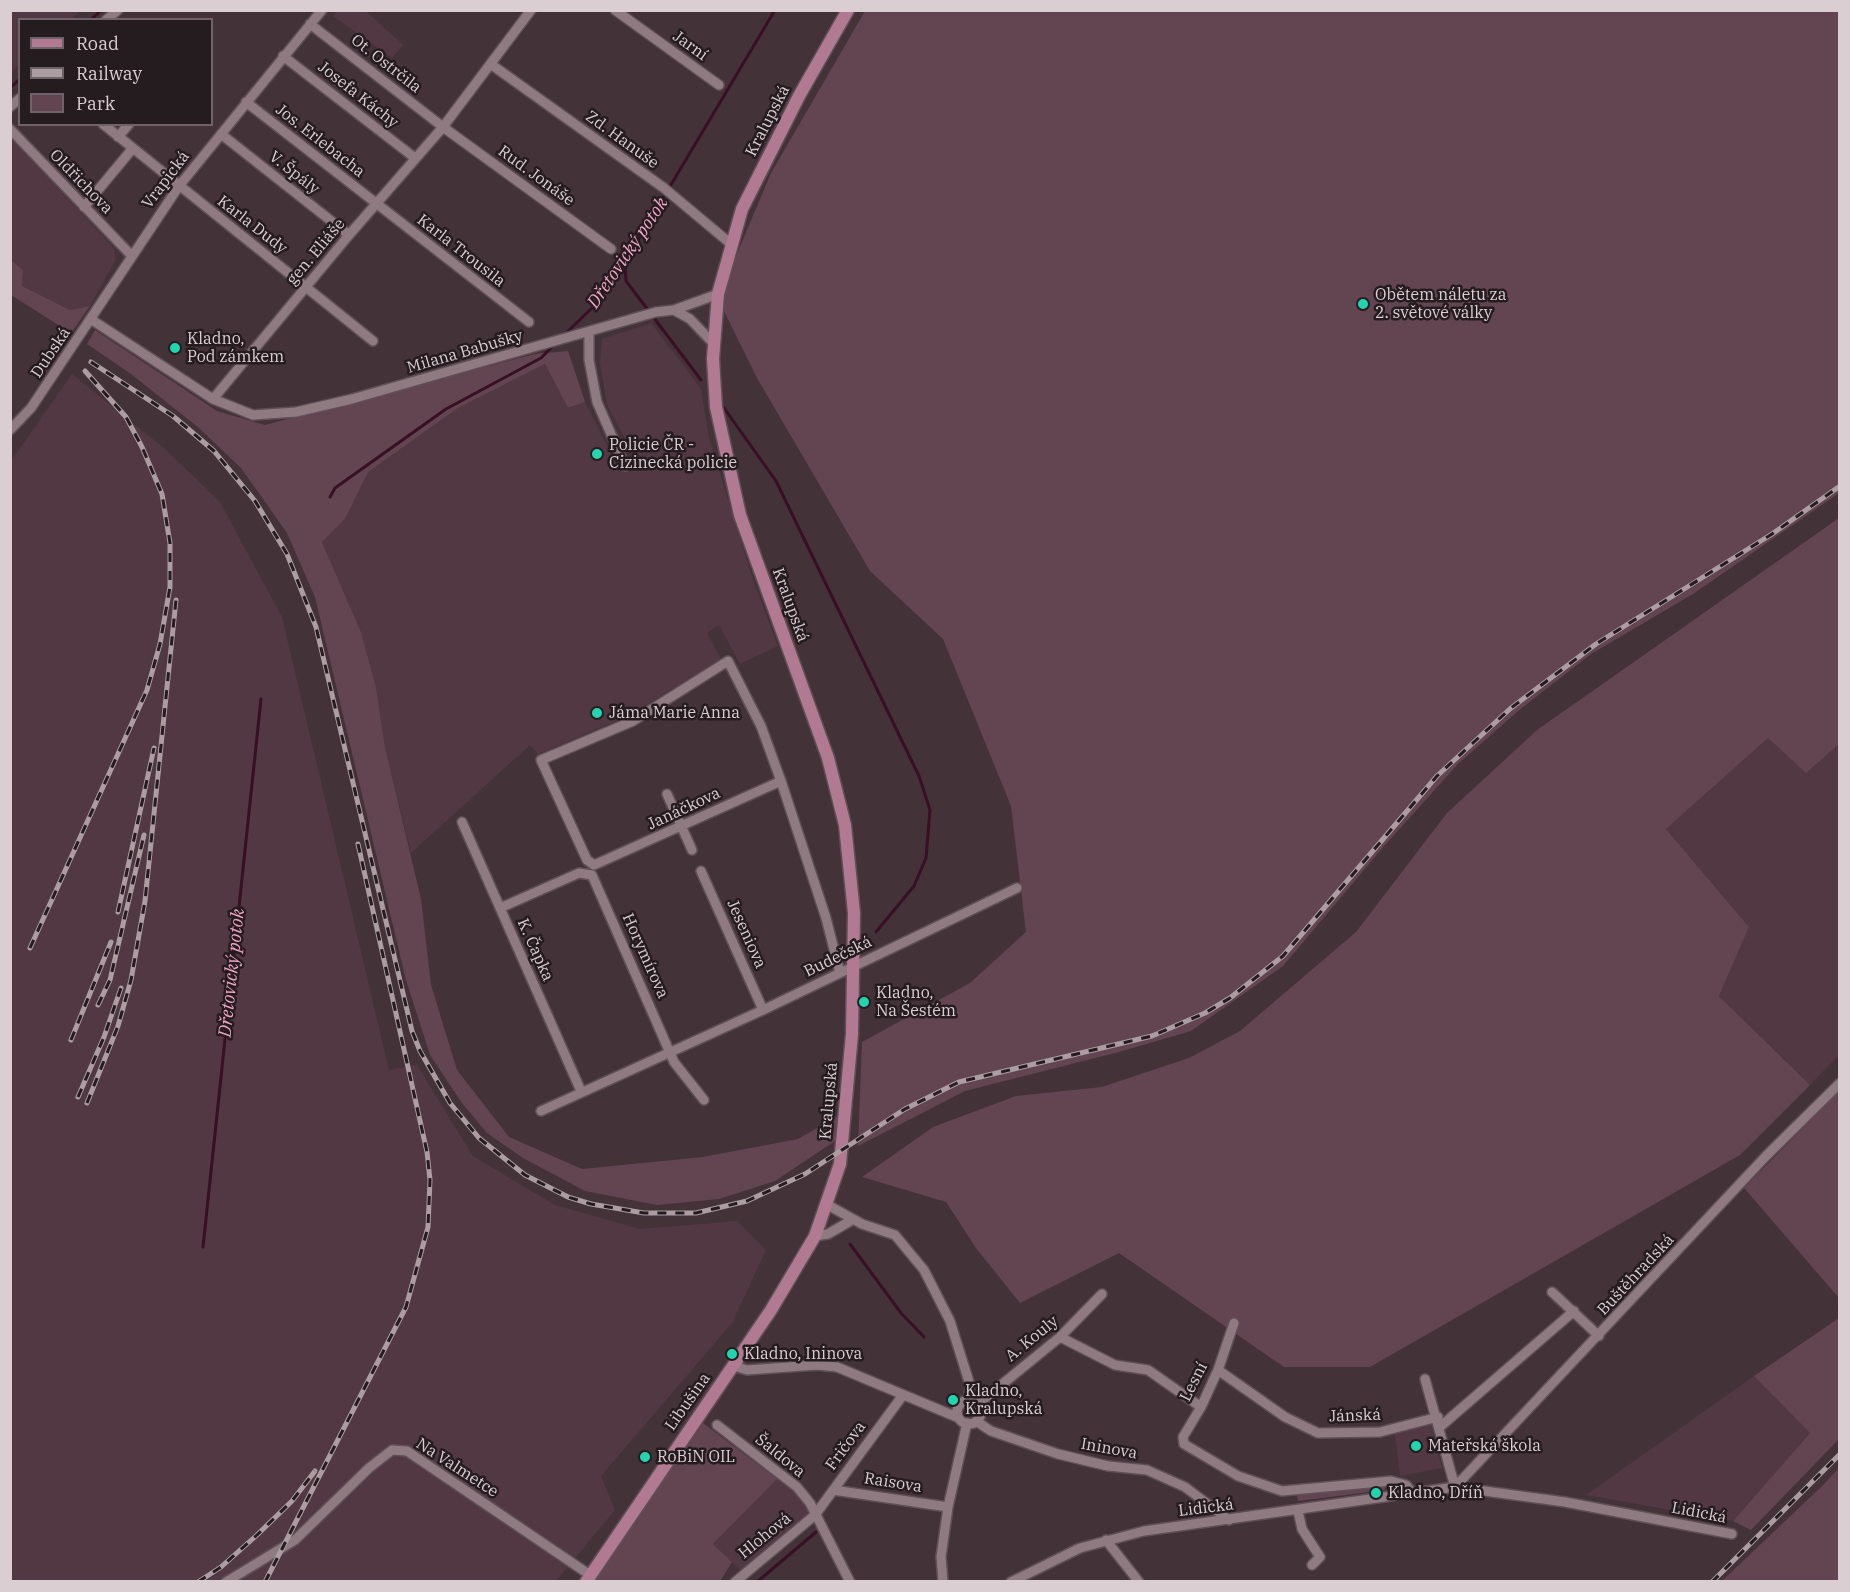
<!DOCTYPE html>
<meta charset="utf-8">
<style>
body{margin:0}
#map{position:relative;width:1850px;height:1592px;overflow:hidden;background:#443239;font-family:"IBM Plex Serif",serif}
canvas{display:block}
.frame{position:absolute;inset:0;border:12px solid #daced3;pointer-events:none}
.legend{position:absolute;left:18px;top:18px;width:195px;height:108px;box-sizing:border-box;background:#251c20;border:2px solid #6d6368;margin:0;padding:8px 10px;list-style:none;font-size:18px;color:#daced3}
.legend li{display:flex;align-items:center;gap:12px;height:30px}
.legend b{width:30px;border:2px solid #6d6368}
</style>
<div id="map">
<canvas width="1850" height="1592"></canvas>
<div class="frame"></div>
<ul class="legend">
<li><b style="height:8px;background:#b17a92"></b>Road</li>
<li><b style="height:8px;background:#ab9da2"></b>Railway</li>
<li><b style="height:16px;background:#634551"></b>Park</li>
</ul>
</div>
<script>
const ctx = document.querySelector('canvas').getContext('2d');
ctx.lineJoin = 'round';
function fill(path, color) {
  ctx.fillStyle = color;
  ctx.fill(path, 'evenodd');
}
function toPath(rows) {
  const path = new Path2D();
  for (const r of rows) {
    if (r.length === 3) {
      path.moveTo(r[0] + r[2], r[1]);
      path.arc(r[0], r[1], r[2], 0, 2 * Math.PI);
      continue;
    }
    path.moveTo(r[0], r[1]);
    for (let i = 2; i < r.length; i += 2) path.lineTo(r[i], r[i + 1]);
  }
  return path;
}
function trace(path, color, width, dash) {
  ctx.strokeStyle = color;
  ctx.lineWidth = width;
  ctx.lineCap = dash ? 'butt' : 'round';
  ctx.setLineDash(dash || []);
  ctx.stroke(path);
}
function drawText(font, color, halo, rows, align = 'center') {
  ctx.font = font + ' "IBM Plex Serif",serif';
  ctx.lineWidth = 5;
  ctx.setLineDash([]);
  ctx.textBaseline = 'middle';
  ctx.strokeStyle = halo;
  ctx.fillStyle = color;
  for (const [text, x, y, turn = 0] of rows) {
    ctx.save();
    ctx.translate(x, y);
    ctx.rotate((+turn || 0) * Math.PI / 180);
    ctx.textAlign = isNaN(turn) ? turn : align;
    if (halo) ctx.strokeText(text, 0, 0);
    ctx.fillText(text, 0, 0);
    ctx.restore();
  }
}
const built = toPath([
 [11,10,81,10,81,11,71,19,20,20,19,65,11,73],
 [338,10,366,11,403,45,392,58,333,16],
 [11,138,114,248,116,259,90,306,70,310,22,286,23,270,11,259],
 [651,323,701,389,709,438,752,577,778,646,740,664,719,625,707,633,721,659,629,715,538,754,530,745,411,853,385,747,376,687,361,632,322,542,345,519,367,472,458,408,545,364,568,408,585,402,618,468,636,459,607,405,600,363,602,339],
 [72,374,164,448,220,502,282,617,389,1070,417,1065,473,1156,555,1205,640,1229,737,1221,766,1250,732,1323,601,1476,615,1510,556,1581,11,1581,11,461],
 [1768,738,1806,772,1839,744,1839,1055,1810,1085,1719,996,1749,927,1666,829],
 [1754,1376,1810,1433,1733,1521,1586,1495],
 [1431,1424,1442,1468,1400,1476,1395,1434],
 [778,1477,794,1489,812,1516,741,1571,713,1544]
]);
const green = toPath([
 [865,11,1839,11,1839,493,1693,594,1591,654,1518,711,1458,764,1385,845,1283,966,1191,1031,1119,1052,965,1091,858,1146,862,1042,970,983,1026,932,1011,806,943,639,870,571,757,378,718,299,771,173],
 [10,259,23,270,22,286,70,310,90,306,71,333,11,295],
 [95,330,217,411,265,425,535,354,568,351,585,402,568,408,545,364,458,408,368,472,345,519,322,542,361,632,376,687,385,747,421,899,431,985,457,1070,509,1137,582,1169,703,1157,798,1139,838,1116,835,1141,775,1181,719,1199,657,1205,585,1191,523,1158,487,1133,462,1103,430,1055,406,980,315,597,287,533,241,468,199,428,131,374,87,344],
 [1839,518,1839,744,1806,773,1768,738,1666,829,1749,927,1719,996,1810,1085,1740,1155,1370,1367,1284,1367,1119,1253,1020,1303,976,1248,946,1202,862,1177,933,1127,1016,1096,1102,1087,1189,1058,1240,1031,1356,932,1447,813,1537,730],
 [1839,1091,1839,1298,1744,1188],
 [1839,1318,1839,1439,1751,1530,1733,1521,1810,1433,1754,1376],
 [703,1423,777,1479,713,1544,732,1562,720,1581,592,1582],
 [1839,1468,1839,1581,1722,1581,1822,1486],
 [1384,1485,1385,1490,1298,1501,1297,1495]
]);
const stream = toPath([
 [91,20,101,10],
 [10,88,20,79],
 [625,263,626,281,701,380],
 [564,335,594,306,625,262,775,10],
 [724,408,776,481,919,776,930,810,926,858,914,886,876,932],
 [330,497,335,488,446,409,541,358,555,344],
 [850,1244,901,1313,924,1337],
 [203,1247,261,699],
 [757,1582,816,1532]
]);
const minor = toPath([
 [615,10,719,85],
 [106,20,118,10],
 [310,24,443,127,611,249],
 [283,56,415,158],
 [492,65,664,188,731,244],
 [246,102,529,322],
 [10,107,20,98],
 [103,124,373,341],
 [10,129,131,255],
 [221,134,349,235],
 [118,137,129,124],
 [84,207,133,148],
 [674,310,718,294],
 [92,320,213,399,253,415,296,412,352,399,656,312,674,310,690,319,713,343],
 [589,332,589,360,597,402,625,466],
 [213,399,349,235,443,127,531,10],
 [10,430,31,408,179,186,322,10],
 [781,781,594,865,587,860,541,760,633,721,728,661,761,726,781,781,826,918,840,973],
 [667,794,692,850],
 [462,822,581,1091],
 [701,871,763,1010],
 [500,908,579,873,592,875,674,1062,704,1100],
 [541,1111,763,1010,1017,888],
 [826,1204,862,1224,895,1235,924,1270,950,1321,970,1385,969,1400],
 [815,1236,828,1234,852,1220],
 [1552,1292,1599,1336],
 [1234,1323,1218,1370,1201,1407,1183,1437,1184,1444,1238,1476,1282,1491,1391,1481,1406,1485,1413,1494],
 [1060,1337,1115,1365,1148,1370,1201,1407],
 [734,1366,747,1370,817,1365,837,1367,959,1418],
 [1218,1370,1285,1417,1318,1433,1380,1432,1438,1417],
 [1425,1379,1455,1487],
 [969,1412,12],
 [978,1404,1060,1337,1102,1294],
 [976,1421,991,1431,1058,1454,1108,1466,1147,1470,1185,1487,1229,1520],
 [717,1425,797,1487,810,1503,850,1582],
 [1441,1426,1574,1311],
 [1455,1487,1766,1156,1840,1083],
 [833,1490,948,1507],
 [1298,1511,1302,1529,1320,1557,1312,1565],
 [1106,1540,1139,1582],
 [226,1582,295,1540,369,1468,392,1450,407,1451,590,1575],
 [735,1582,815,1515,903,1395],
 [943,1582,941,1557,948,1507,967,1423],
 [1011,1582,1080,1548,1144,1531,1455,1487,1565,1502,1732,1534]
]);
const secondary = toPath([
 [586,1582,771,1310,815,1236,840,1164,852,1034,854,913,845,825,828,758,740,515,716,407,713,359,718,294,742,209,799,96,848,10]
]);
const rail = toPath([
 [91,362,173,416,214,451,255,501,287,554,316,627,412,1031,420,1051,450,1103,479,1138,525,1175,568,1197,591,1204,644,1213,696,1213,747,1201,805,1174,905,1109,959,1082,1152,1036,1205,1013,1230,998,1283,956,1437,776,1511,708,1596,644,1772,534,1840,486],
 [118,912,154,748],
 [30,948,147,690,160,644,170,587,170,543,162,494,142,447,126,417,85,371],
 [98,1005,110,980,144,835],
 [71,1040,111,942],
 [78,1097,104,1037,121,988],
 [87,1103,118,1026,131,980,145,901,176,600],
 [198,1582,221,1567,257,1535,292,1501,315,1471],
 [265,1582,406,1307,428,1227,430,1180,427,1152,358,844],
 [1712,1582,1840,1454]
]);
const markers = [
 [1363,304,6,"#23d5af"],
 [175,348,6,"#23d5af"],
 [597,454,6,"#23d5af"],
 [597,713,6,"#23d5af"],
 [864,1002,6,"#23d5af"],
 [732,1354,6,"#23d5af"],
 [953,1400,6,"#23d5af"],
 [1416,1446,6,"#23d5af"],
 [645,1457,6,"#23d5af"],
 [1376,1493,6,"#23d5af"]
];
const streetNames = [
 ["Jarní",690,46,36],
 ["Ot. Ostrčila",386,64,38],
 ["Josefa Káchy",358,95,38],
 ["Kralupská",768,121,-63],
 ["Zd. Hanuše",622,140,36],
 ["Jos. Erlebacha",320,141,38],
 ["V. Špály",294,173,38],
 ["Rud. Jonáše",536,176,36],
 ["Vrapická",166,180,-53],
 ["Oldřichova",81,182,46],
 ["Karla Dudy",252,225,38],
 ["Karla Trousila",461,251,38],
 ["gen. Eliáše",316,252,-50],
 ["Milana Babušky",465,352,-16],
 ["Dubská",51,353,-56],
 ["Kralupská",790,605,70],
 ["Janáčkova",684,809,-25],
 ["Jeseniova",746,934,66],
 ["K. Čapka",535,950,66],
 ["Horymírova",645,956,66],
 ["Budečská",838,957,-26],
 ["Kralupská",829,1101,-85],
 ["Buštěhradská",1636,1275,-47],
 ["A. Kouly",1032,1339,-39],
 ["Lesní",1194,1382,-63],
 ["Libušina",688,1402,-55],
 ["Jánská",1355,1416,-2],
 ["Fričova",846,1446,-54],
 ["Ininova",1109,1449,10],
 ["Šaldova",780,1456,39],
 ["Na Valmetce",457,1468,33],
 ["Raisova",893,1483,9],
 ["Lidická",1206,1508,-7],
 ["Lidická",1699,1513,11],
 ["Hlohová",765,1536,-39]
];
const poiNames = [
 ["Obětem náletu za",1375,295],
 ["2. světové války",1375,313],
 ["Kladno,",187,339],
 ["Pod zámkem",187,357],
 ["Policie ČR -",609,445],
 ["Cizinecká policie",609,463],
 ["Jáma Marie Anna",609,713],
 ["Kladno,",876,993],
 ["Na Šestém",876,1011],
 ["Kladno, Ininova",744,1354],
 ["Kladno,",965,1391],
 ["Kralupská",965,1409],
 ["Mateřská škola",1428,1446],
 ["RoBiN OIL",657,1457],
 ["Kladno, Dříň",1388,1493]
];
const waterNames = [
 ["Dřetovický potok",628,253,-56],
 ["Dřetovický potok",232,973,-84]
];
fill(built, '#513842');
fill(green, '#634551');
trace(stream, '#380f23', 3);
trace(minor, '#5f4f56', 12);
trace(secondary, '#5f4f56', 15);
trace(minor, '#907a82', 9);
trace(secondary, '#b17a92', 12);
trace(rail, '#ab9da2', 5);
trace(rail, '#251c20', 3, [9]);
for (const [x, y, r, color] of markers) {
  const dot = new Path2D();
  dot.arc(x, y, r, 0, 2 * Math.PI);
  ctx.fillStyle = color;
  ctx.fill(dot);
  trace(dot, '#251c20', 2);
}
drawText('16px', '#daced3', '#251c20', streetNames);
drawText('16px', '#daced3', '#251c20', poiNames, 'left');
drawText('italic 18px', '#f2a4c5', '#251c20', waterNames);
</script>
